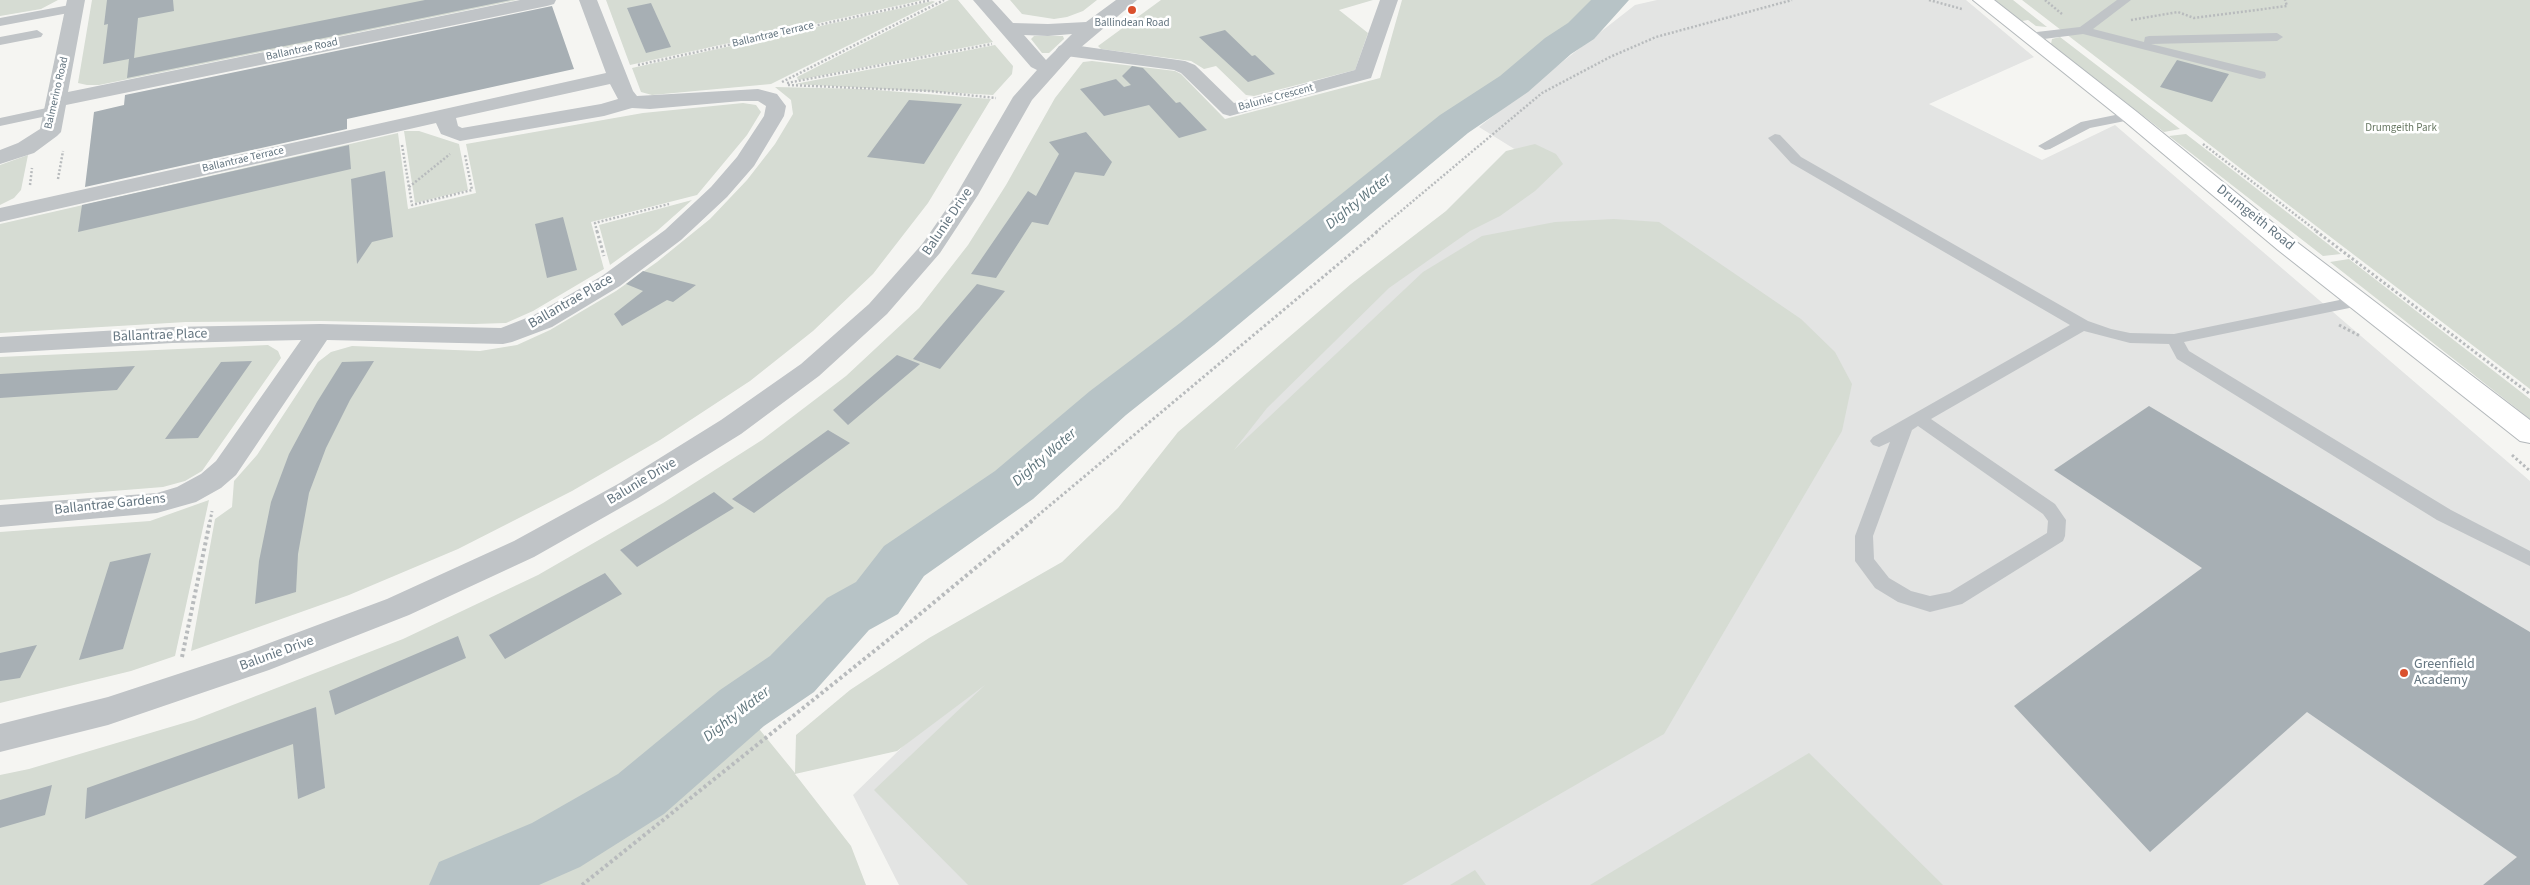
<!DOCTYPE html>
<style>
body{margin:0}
canvas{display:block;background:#f5f5f2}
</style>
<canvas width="2530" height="885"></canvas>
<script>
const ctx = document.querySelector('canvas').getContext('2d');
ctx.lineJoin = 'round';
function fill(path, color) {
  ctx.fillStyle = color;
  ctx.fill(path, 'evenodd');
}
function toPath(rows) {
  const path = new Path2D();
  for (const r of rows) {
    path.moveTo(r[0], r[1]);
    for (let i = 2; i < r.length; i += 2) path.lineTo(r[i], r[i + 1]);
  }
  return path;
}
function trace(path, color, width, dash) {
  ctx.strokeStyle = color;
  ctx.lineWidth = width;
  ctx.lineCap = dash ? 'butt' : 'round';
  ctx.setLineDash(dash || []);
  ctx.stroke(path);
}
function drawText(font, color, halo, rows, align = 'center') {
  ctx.font = font + ' "Source Sans 3",sans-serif';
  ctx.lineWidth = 5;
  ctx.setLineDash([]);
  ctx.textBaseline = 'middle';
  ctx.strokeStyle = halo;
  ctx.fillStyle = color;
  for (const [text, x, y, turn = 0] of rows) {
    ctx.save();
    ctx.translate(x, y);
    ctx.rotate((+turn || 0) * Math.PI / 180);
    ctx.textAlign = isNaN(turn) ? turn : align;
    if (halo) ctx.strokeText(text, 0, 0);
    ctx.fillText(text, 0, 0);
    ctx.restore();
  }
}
const built = toPath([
 [1657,0,1966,0,2034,57,1929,104,2042,160,2115,125,2530,481,2530,885,899,885,853,795,1516,150,1479,127,1635,5]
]);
const green = toPath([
 [0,0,58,0,41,9,0,16],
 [92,0,517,0,99,85,87,85,78,83],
 [606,0,923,0,630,65],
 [949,0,958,0,993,42,798,80,797,77],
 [1010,0,1097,0,1083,11,1067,17,1054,19,1022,14],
 [1161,0,1373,0,1339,10,1368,33,1355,70,1254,96,1246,95,1216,66,1204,69,1191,61,1101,49,1098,46],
 [1402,0,1611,0,1581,31,1558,46,1514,84,1454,124,1197,334,1108,403,1014,485,904,561,877,598,848,614,792,674,742,708,795,773,796,735,850,690,929,638,1062,562,1118,508,1178,432,1351,284,1446,211,1506,151,1535,144,1556,154,1563,164,1535,191,1500,216,1470,231,1389,288,1267,408,1234,450,1423,272,1482,236,1555,222,1614,219,1659,222,1801,319,1835,352,1852,384,1842,431,1664,734,1402,885,968,885,874,790,985,685,897,751,795,774,851,846,866,885,0,885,0,775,29,769,194,720,403,639,538,575,663,503,762,440,846,376,919,308,968,245,1006,185,1055,98,1083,62,1092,61,1175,71,1181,74,1225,119,1380,78],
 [1995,0,2013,0,2047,27,2036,26,2028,20,2022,21],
 [2022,0,2530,0,2530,389,2240,168],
 [933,1,935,2,771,84,652,95,641,92,632,68],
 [1034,36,1063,36,1064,39,1049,53,1042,53,1031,39],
 [2060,37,2180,129,2164,132,2051,44,2052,39],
 [995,45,1013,66,1012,74,993,95,795,84],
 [775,87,863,89,991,99,928,203,873,274,813,331,750,381,660,440,572,491,458,549,349,595,191,651,215,519,232,507,234,481,257,455,318,362,331,352,352,346,480,351,517,345,550,330,616,291,657,262,710,219,747,180,775,144,793,114,791,100],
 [743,103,756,105,761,112,747,135,697,195,591,222,604,269,533,311,506,323,474,324,321,321,186,322,0,333,0,224,398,133,408,209,476,193,466,144,643,113],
 [404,131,419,131,459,144,468,190,415,203],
 [2186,134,2341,254,2323,256,2169,136],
 [28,155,21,190,14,198,0,205,0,165],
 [692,200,657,231,610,265,599,225],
 [2349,259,2530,399,2530,419,2330,262],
 [268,345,278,351,281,358,202,471,185,481,163,487,0,500,0,357],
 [209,500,175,656,131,671,0,703,0,532,150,521],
 [1809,753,1943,885,1590,885],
 [1475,870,1486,885,1450,885]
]);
const river = toPath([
 [1591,0,1629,0,1594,39,1571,54,1528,92,1468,133,1214,345,1126,415,1033,499,924,576,898,614,869,630,814,692,764,726,664,814,580,867,539,885,429,885,439,862,532,823,618,774,720,690,770,656,827,598,856,582,884,546,995,471,1090,391,1180,323,1440,115,1500,76,1545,38,1568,23,1591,0]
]);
const building = toPath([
 [107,0,173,0,174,11,138,18,134,58,103,64,108,24,104,25],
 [425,0,511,0,127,78,129,59],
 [651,3,671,47,646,53,627,8],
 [552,6,574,69,347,119,347,129,85,187,94,112,124,105,125,95],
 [1225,30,1252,56,1255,55,1275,74,1248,82,1199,37],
 [2177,60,2229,74,2212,102,2160,87],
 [1132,66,1143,68,1176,103,1180,102,1207,130,1179,138,1149,105,1104,116,1080,89,1116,79,1124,87,1131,85,1122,76],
 [909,100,962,104,924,164,867,157],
 [1086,132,1112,162,1104,176,1075,172,1048,225,1032,222,996,278,971,274,1028,191,1036,196,1059,154,1049,142],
 [349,145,351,169,78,232,82,205],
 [385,171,393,237,372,242,357,264,351,179],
 [563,217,577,270,547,278,535,224],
 [643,271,696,285,673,302,667,300,622,326,614,314,643,291,626,284],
 [977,284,1005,291,940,369,913,359],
 [897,355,920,364,848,425,833,410],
 [252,361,198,438,165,439,221,362],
 [374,361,350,400,326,448,309,493,298,554,296,592,255,604,259,561,271,502,289,454,317,402,342,362],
 [135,366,117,390,0,398,0,374],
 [2149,406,2530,632,2530,885,2483,885,2517,857,2307,712,2150,852,2014,706,2202,568,2054,470],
 [828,430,850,443,754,513,732,499],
 [714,492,734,508,637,567,620,550],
 [151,553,123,649,79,660,110,562],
 [605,573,622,594,505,659,489,635],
 [458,636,466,658,335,715,329,691],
 [37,645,20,678,0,681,0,653],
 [316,707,325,788,298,799,293,744,85,819,87,788],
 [52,785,45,815,0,828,0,800]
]);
const pathFar2 = toPath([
 [1929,0,1962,9],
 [2045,0,2062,14],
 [2131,20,2178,12,2194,18,2287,6,2285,0],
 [638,65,931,0],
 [782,82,944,0],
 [787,83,992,44],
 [788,85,929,91,996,98],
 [2203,144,2318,232],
 [402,145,412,205,472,190,465,155],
 [58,179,63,151],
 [30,185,32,168],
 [409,187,450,154],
 [597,232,595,223,669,204],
 [1376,232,1542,93,1610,57,1656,37,1792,0]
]);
const pathFar1 = toPath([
 [597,231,604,256],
 [2316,231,2530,394],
 [2339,325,2360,336],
 [2512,455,2530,471],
 [210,522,212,511],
 [1030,522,1378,231]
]);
const path = toPath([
 [182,657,210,521],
 [582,885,908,624,1032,521]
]);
const service = toPath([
 [2117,0,2131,0,2093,29,2144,42,2145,37,2149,36,2277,33,2283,37,2277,41,2151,44,2265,72,2266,75,2265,78,2260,79,2083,34,2028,41,2022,37,2028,33,2080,27,2117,0],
 [75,4,79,5,79,11,0,26,0,18,75,4],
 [37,30,43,34,41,37,0,45,0,37,37,30],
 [56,106,61,107,63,110,61,113,0,126,0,118,56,106],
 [2130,112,2135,113,2137,116,2135,119,2090,128,2050,149,2045,150,2038,146,2081,122,2130,112],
 [1775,134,1780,135,1801,157,2088,321,2111,329,2130,333,2174,334,2359,296,2365,298,2367,301,2365,304,2359,306,2184,342,2189,351,2451,510,2530,551,2530,566,2437,520,2177,359,2169,344,2130,343,2084,331,1931,419,2055,504,2066,520,2065,536,2063,541,1962,604,1930,612,1898,602,1875,588,1855,561,1855,536,1890,442,1879,447,1873,445,1870,441,1873,437,2070,325,1791,163,1768,138,1775,134],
 [1918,426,2043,514,2048,521,2047,533,1950,592,1930,596,1911,591,1889,578,1874,559,1873,536,1912,430,1918,426]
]);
const minor = toPath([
 [67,0,85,0,68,92,520,0,556,0,554,4,547,6,66,105,61,132,57,136,34,153,0,164,0,150,18,143,40,129,67,0],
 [579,0,597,0,633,91,637,96,758,89,777,94,786,106,784,116,754,166,727,197,681,240,620,286,552,327,512,342,503,344,327,340,236,475,221,488,196,502,157,513,0,527,0,505,157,493,177,487,201,474,216,461,301,340,172,343,0,353,0,337,172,327,320,324,501,328,534,315,602,276,665,230,711,187,737,157,764,116,766,106,758,101,741,101,650,109,632,108,604,116,460,141,441,134,436,123,0,222,0,208,606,73,579,0],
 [610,84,618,99,601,104,462,128,458,126,456,118,610,84],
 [1380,0,1398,0,1371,78,1230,116,1223,114,1181,73,1174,70,1066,56,1059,54,1056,50,1059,46,1066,44,1185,61,1195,65,1234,103,1355,70,1380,0]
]);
const tertiary = toPath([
 [973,0,992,0,1013,23,1048,24,1086,22,1116,0,1137,0,1073,54,1032,100,978,195,940,253,887,314,819,376,741,434,638,498,534,557,409,615,269,670,108,725,0,752,0,724,108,697,248,651,387,599,514,541,618,484,721,420,801,364,869,304,923,243,956,195,1013,97,1037,70,1031,67,973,0],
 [1072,34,1046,60,1024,35,1048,36,1072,34]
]);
const secondary = toPath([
 [1973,0,1994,0,2137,112,2294,240,2530,420,2530,443,2520,441,2278,250,2123,120,1973,0]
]);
const markers = [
 [1132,10,5,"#da502d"],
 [2404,673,5,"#da502d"]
];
const farPoinames = [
 ["Ballindean Road",1132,24]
];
const farStreetnames = [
 ["Ballantrae Terrace",773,35,-13],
 ["Ballantrae Road",302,50,-12],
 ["Balmerino Road",57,93,-77],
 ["Balunie Crescent",1276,98,-15],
 ["Ballantrae Terrace",243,160,-13]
];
const farParknames = [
 ["Drumgeith Park",2401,129]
];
const streetNames = [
 ["Drumgeith Road",2255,218,39],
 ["Balunie Drive",948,222,-56],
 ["Ballantrae Place",571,302,-30],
 ["Ballantrae Place",160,336,-2],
 ["Balunie Drive",642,482,-31],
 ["Ballantrae Gardens",110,505,-6],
 ["Balunie Drive",277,654,-20]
];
const poiNames = [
 ["Greenfield",2414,665],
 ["Academy",2414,681]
];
const waterNames = [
 ["Dighty Water",1359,202,-39],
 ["Dighty Water",1045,458,-41],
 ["Dighty Water",737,715,-38]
];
fill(built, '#e3e4e3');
fill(green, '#d6dcd3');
fill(river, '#b7c3c6');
fill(building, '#a7afb4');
trace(secondary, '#b3b8bb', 2);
trace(pathFar2, '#b8bbbd', 2.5, [2, 2]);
trace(pathFar1, '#b8bbbd', 3, [2.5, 2.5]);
trace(path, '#b8bbbd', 4, [3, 3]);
fill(service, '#c0c4c7');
fill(minor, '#c0c4c7');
fill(tertiary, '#c0c4c7');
fill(secondary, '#fff');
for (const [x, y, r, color] of markers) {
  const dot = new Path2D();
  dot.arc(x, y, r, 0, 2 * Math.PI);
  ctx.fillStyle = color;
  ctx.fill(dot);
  trace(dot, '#fff', 2);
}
drawText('11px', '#657681', '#fff', farPoinames);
drawText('11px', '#657681', '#fff', farStreetnames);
drawText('11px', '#697964', '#fff', farParknames);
drawText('14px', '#657681', '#fff', streetNames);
drawText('14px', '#657681', '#fff', poiNames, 'left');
drawText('italic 15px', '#61777e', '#fff', waterNames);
</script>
